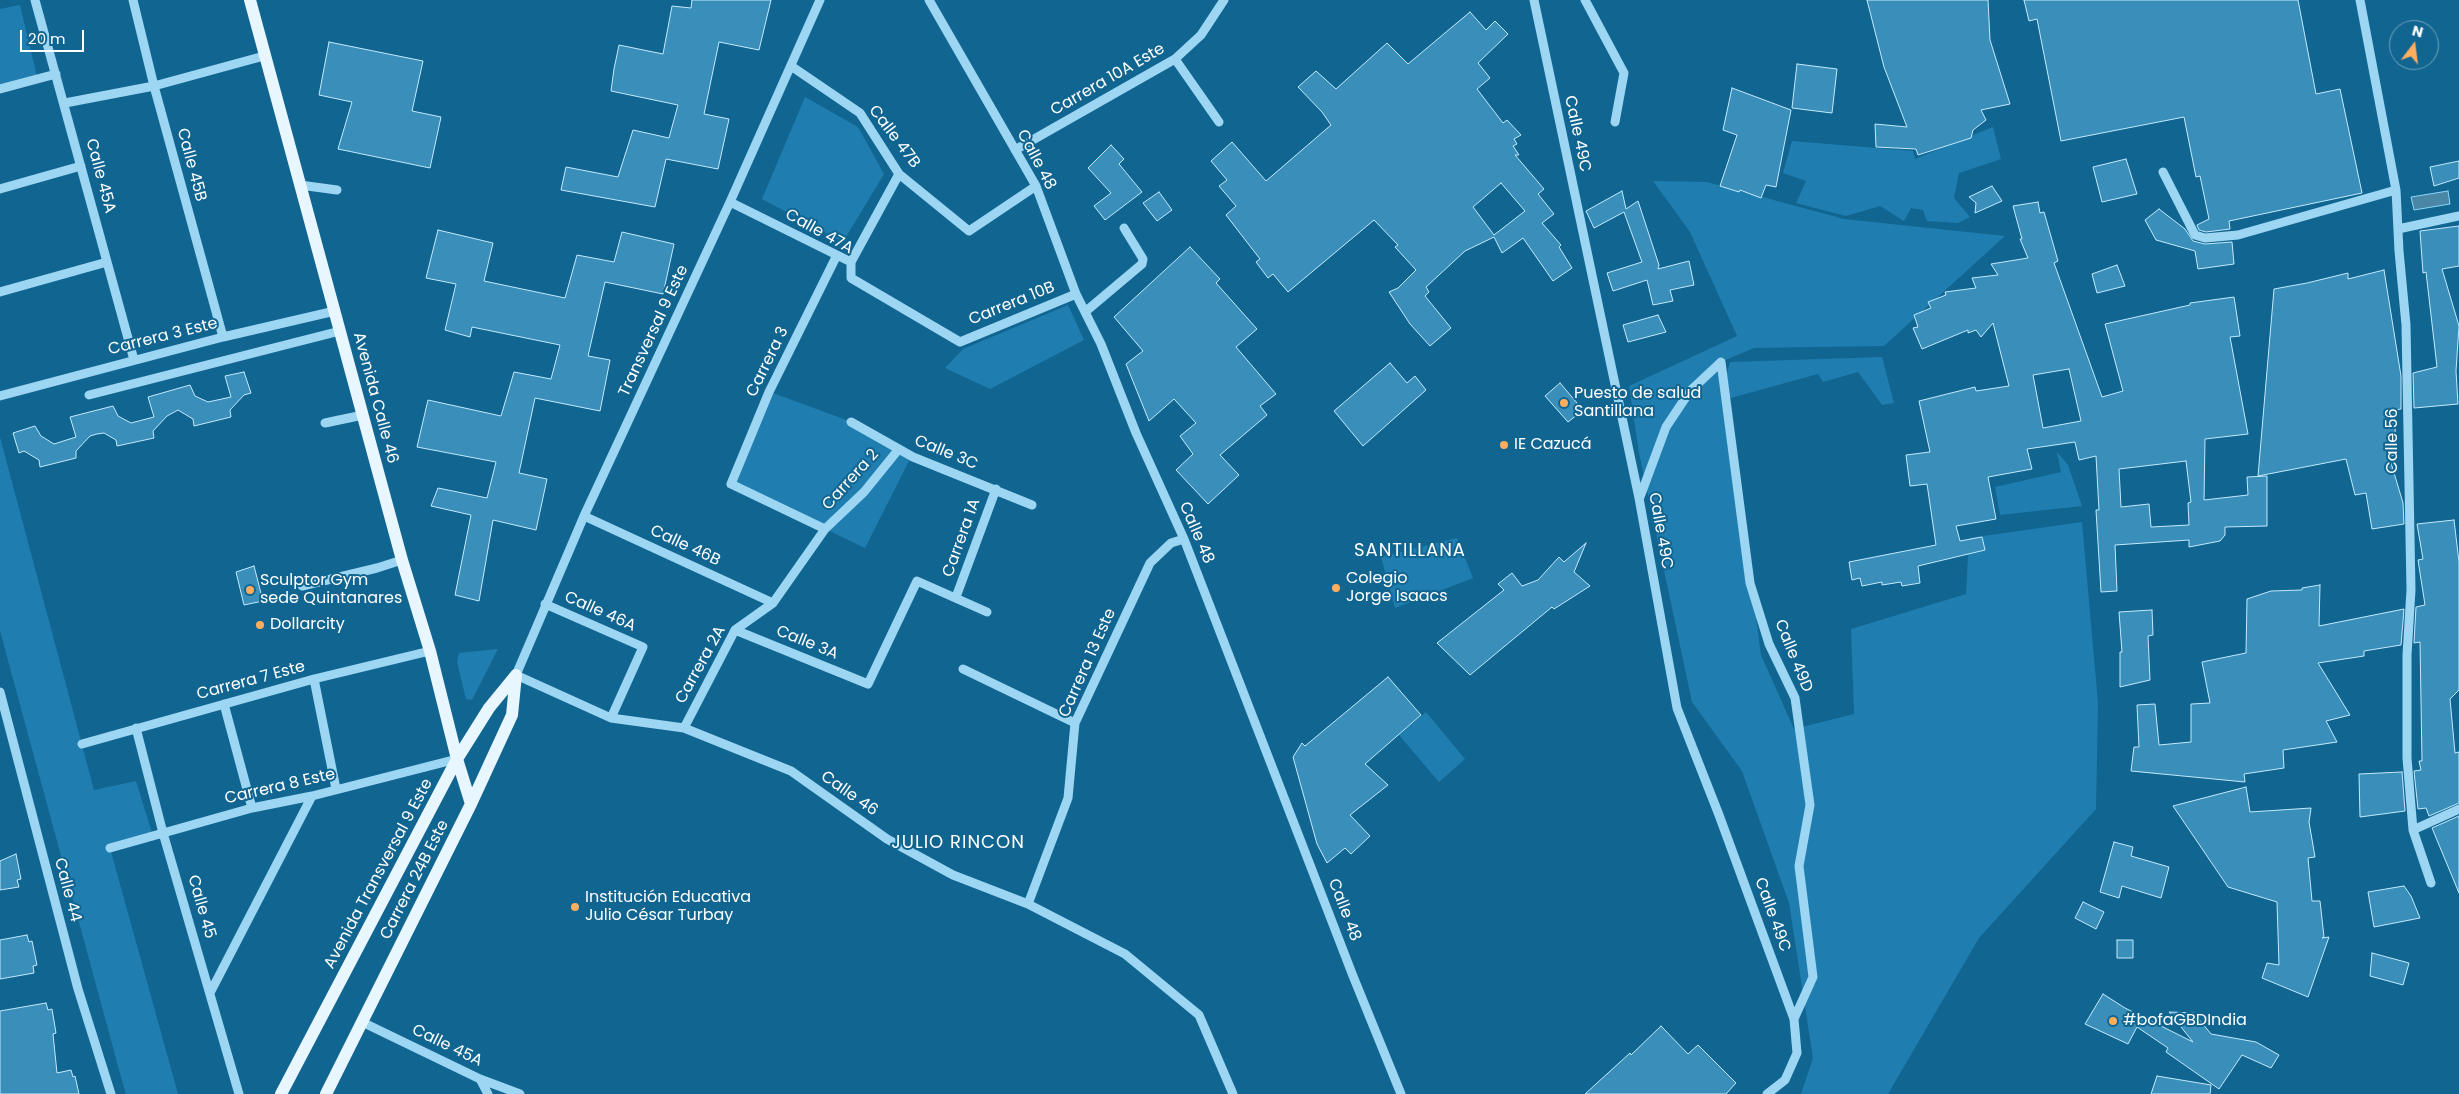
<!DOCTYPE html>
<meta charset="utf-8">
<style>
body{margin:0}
#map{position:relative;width:2459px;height:1094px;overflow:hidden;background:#116591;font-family:Poppins,sans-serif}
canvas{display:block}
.north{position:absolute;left:2389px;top:20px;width:50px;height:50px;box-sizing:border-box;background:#116591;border:1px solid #70a3bd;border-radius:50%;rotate:15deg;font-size:14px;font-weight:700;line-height:20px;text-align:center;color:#fff}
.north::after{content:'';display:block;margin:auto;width:18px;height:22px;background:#ffae5e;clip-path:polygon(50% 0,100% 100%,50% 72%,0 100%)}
.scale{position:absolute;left:20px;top:30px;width:64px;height:22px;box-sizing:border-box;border:2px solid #fff;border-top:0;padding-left:6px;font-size:15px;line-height:18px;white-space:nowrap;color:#fff;-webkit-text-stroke:4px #116591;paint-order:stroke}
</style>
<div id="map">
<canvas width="2459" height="1094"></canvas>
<div class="north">N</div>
<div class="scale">20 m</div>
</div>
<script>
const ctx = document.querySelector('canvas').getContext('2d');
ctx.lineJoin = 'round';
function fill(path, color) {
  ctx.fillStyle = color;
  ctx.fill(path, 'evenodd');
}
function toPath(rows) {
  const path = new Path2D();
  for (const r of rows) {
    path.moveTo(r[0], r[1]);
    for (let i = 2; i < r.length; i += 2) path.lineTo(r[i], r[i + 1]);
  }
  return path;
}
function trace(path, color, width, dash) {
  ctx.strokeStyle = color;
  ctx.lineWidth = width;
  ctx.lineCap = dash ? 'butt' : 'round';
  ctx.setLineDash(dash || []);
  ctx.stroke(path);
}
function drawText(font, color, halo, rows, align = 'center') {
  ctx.font = font + ' Poppins,sans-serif';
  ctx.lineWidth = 4;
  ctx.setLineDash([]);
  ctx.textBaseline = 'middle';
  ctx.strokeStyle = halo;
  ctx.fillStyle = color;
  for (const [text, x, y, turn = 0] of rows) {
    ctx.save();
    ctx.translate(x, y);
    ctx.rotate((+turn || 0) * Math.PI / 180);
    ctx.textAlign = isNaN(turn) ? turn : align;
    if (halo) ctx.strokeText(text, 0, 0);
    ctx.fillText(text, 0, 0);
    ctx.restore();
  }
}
const green = toPath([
 [20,5,38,81,0,90,0,9],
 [805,97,858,127,884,174,843,242,762,199],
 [1993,127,2001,159,1959,173,1954,198,1970,217,1958,223,1927,221,1923,210,1911,208,1904,221,1880,206,1846,216,1796,203,1806,181,1783,173,1792,141,1913,151,1915,159],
 [1653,181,1707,182,1844,219,2005,236,1884,346,1754,348,1721,362,1724,384,1730,362,1882,357,1894,403,1882,405,1858,372,1823,382,1818,374,1727,399,1761,655,1794,729,1854,714,1851,629,1966,594,1969,538,2082,522,2098,703,2096,809,1979,938,1888,1094,1801,1094,1813,1058,1789,903,1742,771,1692,702,1639,453,1629,386,1737,336,1690,232],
 [1068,305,1084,340,990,389,945,368,963,349],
 [773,393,849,421,911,457,865,548,732,484],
 [0,437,94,790,136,781,153,836,110,848,178,1094,126,1094,121,1077,0,631],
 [2057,452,2068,465,2082,506,2000,515,1995,487,2061,472],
 [1457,538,1473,578,1395,608,1381,557],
 [498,649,472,700,466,699,457,662,459,653],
 [1426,712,1465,759,1439,782,1399,735]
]);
const water = toPath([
 [2448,191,2450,204,2414,210,2411,197,2448,191]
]);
const building = toPath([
 [692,0,771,0,759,50,719,42,704,114,729,119,718,169,666,159,655,207,561,190,566,167,618,177,633,130,669,138,678,105,611,91,614,69,619,45,663,54,672,6,691,8,692,0],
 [1867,0,1988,0,1990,40,2010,104,1981,110,1986,120,1973,130,1971,138,1918,155,1916,149,1876,147,1875,124,1907,127,1884,67,1867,0],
 [2024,0,2298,0,2316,94,2340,89,2362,193,2229,221,2230,229,2206,232,2199,230,2197,225,2209,219,2200,176,2196,177,2184,117,2061,141,2037,19,2029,21,2024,0],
 [1470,12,1486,30,1495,21,1508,34,1478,63,1490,78,1477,89,1503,123,1507,120,1521,135,1514,139,1517,144,1513,146,1519,155,1515,155,1544,189,1538,194,1554,214,1542,223,1561,245,1559,247,1572,268,1553,281,1523,238,1502,253,1494,237,1465,251,1426,287,1429,292,1425,296,1451,328,1430,346,1410,324,1389,292,1398,288,1416,270,1395,247,1398,245,1374,220,1288,292,1273,274,1268,278,1256,262,1260,259,1226,215,1236,206,1219,186,1227,180,1211,161,1232,142,1266,181,1331,125,1322,112,1298,87,1316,71,1336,89,1387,43,1408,64,1470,12],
 [1501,183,1525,211,1494,235,1473,207,1501,183],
 [329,42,423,61,412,111,441,117,430,168,338,149,352,102,319,95,329,42],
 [1797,64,1837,69,1832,113,1792,108,1797,64],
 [1732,88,1791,110,1776,187,1766,185,1761,198,1740,190,1739,192,1720,186,1737,135,1723,130,1732,88],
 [1111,145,1124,159,1119,164,1142,192,1105,220,1094,206,1111,193,1088,168,1111,145],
 [2126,159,2137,194,2102,202,2093,167,2126,159],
 [2459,161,2459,178,2434,186,2430,167,2459,161],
 [1992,186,2002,201,1975,213,1976,203,1969,197,1992,186],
 [1622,191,1626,209,1638,201,1659,265,1658,269,1689,261,1694,285,1670,290,1673,301,1653,305,1647,280,1613,291,1607,273,1642,262,1624,212,1594,228,1586,211,1622,191],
 [1159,192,1172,210,1157,221,1143,203,1159,192],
 [2038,202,2040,213,2044,212,2058,261,2054,263,2102,397,2123,391,2105,324,2190,305,2190,303,2234,297,2240,336,2230,337,2248,434,2205,439,2204,500,2248,495,2247,477,2267,476,2267,526,2225,527,2225,535,2220,541,2189,547,2189,540,2115,545,2117,591,2101,592,2096,510,2099,510,2096,456,2079,460,2075,442,2027,449,2032,469,1988,477,1996,519,1956,526,1960,541,1982,537,1985,550,1918,566,1920,583,1902,586,1901,582,1882,585,1882,582,1862,586,1860,578,1852,580,1849,562,1936,545,1927,484,1910,486,1906,455,1930,452,1919,401,1975,387,1976,391,2009,386,1993,323,1981,337,1976,330,1968,333,1968,330,1922,349,1913,328,1918,327,1914,315,1931,308,1928,302,1946,295,1945,292,1976,288,1972,278,1998,275,1991,264,2028,258,2020,239,2022,239,2013,206,2038,202],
 [2069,369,2081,421,2043,428,2033,375,2069,369],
 [2186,461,2191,502,2188,503,2189,525,2151,527,2149,504,2121,507,2119,469,2186,461],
 [2159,209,2185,229,2193,241,2205,244,2232,242,2234,264,2198,269,2195,251,2156,240,2145,220,2159,209],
 [2459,226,2459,266,2442,269,2459,326,2456,371,2458,404,2414,408,2413,373,2437,367,2426,272,2423,273,2420,231,2459,226],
 [438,230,493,243,484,281,565,298,577,255,614,262,622,232,674,244,663,294,605,282,588,356,610,360,600,411,535,398,519,473,547,479,536,530,493,520,479,601,455,595,471,515,431,506,438,488,487,498,496,462,417,447,428,400,501,416,514,372,551,379,560,345,472,327,470,337,445,330,456,284,426,278,438,230],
 [1190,247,1220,279,1216,283,1257,329,1236,347,1276,394,1260,406,1267,415,1220,455,1239,475,1208,504,1176,470,1193,454,1180,436,1196,423,1174,399,1149,421,1126,364,1143,351,1114,317,1190,247],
 [2117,265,2125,286,2097,293,2092,274,2117,265],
 [2384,270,2401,376,2401,409,2394,410,2397,426,2395,426,2396,455,2389,456,2403,503,2404,524,2372,529,2366,493,2355,495,2346,459,2258,476,2274,289,2307,283,2348,273,2348,279,2384,270],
 [1658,315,1666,332,1628,342,1623,325,1658,315],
 [1390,363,1407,383,1415,376,1426,390,1363,446,1334,411,1390,363],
 [244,372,251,393,244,395,230,410,231,417,194,426,193,419,178,410,167,416,153,431,154,438,117,446,116,440,104,433,97,434,90,436,76,451,76,458,40,467,39,460,24,451,19,453,13,433,35,426,41,436,54,444,76,437,70,417,113,406,118,416,131,423,154,417,148,397,190,385,195,396,208,402,231,397,225,376,244,372],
 [1560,383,1583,410,1568,422,1545,396,1560,383],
 [2454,520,2459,562,2459,690,2450,699,2455,753,2459,752,2459,803,2429,816,2426,808,2418,809,2414,771,2421,770,2419,761,2422,761,2420,642,2414,643,2416,607,2425,605,2418,560,2423,559,2417,524,2454,520],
 [1586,543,1574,572,1590,586,1554,609,1552,607,1470,675,1437,643,1504,590,1498,584,1512,573,1522,586,1538,580,1559,557,1564,562,1586,543],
 [254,566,263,601,244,605,236,572,254,566],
 [2320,585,2319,626,2404,609,2401,645,2364,651,2364,656,2318,663,2350,715,2326,721,2337,742,2283,750,2284,768,2244,774,2245,782,2131,771,2134,747,2139,747,2137,705,2155,704,2159,745,2191,742,2191,704,2210,703,2202,662,2246,653,2247,599,2271,591,2302,590,2302,588,2320,585],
 [2152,610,2153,635,2148,636,2150,680,2120,687,2120,652,2122,652,2119,612,2152,610],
 [1388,677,1421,715,1365,764,1388,785,1350,815,1370,836,1351,854,1345,848,1327,863,1317,844,1293,757,1302,743,1305,746,1388,677],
 [2402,772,2405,811,2360,817,2359,774,2402,772],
 [2246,787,2250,812,2311,808,2309,822,2315,857,2308,858,2312,901,2320,901,2324,937,2322,938,2329,937,2308,997,2262,978,2267,963,2279,965,2277,902,2228,887,2173,806,2246,787],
 [2459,816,2459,893,2432,828,2459,816],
 [2114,842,2133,847,2131,856,2169,867,2161,898,2122,886,2119,898,2100,892,2114,842],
 [16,854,21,879,17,880,19,887,0,890,0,861,16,854],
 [2404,886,2411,896,2420,918,2374,927,2368,892,2404,886],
 [2083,902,2104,912,2096,929,2075,918,2083,902],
 [27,935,29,942,32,941,37,965,33,966,34,973,0,979,0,940,27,935],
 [2117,940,2133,940,2133,958,2117,958,2117,940],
 [2372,953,2409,963,2403,985,2370,976,2372,953],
 [2103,994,2125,1008,2193,1042,2169,1012,2194,1013,2211,1034,2256,1042,2279,1055,2271,1068,2242,1055,2219,1089,2166,1052,2168,1048,2137,1027,2128,1044,2085,1024,2103,994],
 [46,1003,48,1010,52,1009,56,1033,53,1034,57,1073,71,1070,73,1077,75,1076,79,1094,0,1094,0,1011,46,1003],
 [1661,1026,1688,1054,1698,1045,1736,1083,1726,1094,1585,1094,1630,1053,1631,1055,1661,1026],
 [2157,1076,2211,1085,2210,1094,2151,1094,2157,1076]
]);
const minor = toPath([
 [35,0,134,360],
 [133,0,154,86,223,337],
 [820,0,730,202,584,516,516,675,611,718,684,728,791,771,887,839,953,875,1028,904,1125,954,1199,1015,1233,1094],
 [929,0,1036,186,1076,294,1101,344,1136,433,1184,539,1353,976,1401,1094],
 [1534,0,1639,498,1677,708,1719,815,1794,1019,1797,1053,1785,1080,1767,1094],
 [1585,0,1624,73,1615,122],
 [2360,0,2396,190,2399,251,2406,325,2411,590,2407,655,2407,758,2413,830,2431,883],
 [1175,59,1219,122],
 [791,66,860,113,899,174,969,231,1036,186],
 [0,89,56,74],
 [65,103,154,86,264,56],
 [1015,150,1175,59,1201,35,1224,0],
 [2163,172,2195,235,2205,238,2238,235,2396,190],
 [300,185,337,190],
 [0,189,81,166],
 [730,202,851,262,851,278,960,342,1076,294],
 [2398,229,2459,216],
 [851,262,899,174],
 [0,292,107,262],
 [1085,312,1142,264,1143,259,1124,228],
 [1721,362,1750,583,1769,644,1795,698,1810,805,1799,866,1813,977,1794,1019],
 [89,395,340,331],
 [0,396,223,337,335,311],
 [851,422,913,457,1032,505],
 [325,423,363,415],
 [1640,497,1666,427,1690,391,1721,362],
 [584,516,773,603],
 [825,529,731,484,769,392,837,255],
 [302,586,377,568,402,560],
 [956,597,996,489],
 [545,604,643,647,611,718],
 [735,630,868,684,917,581,987,612],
 [963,669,1075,723],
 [314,679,336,789],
 [0,692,78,989,111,1094],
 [224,704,252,808],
 [136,728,163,833,239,1094],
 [684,728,735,630,773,603,825,529,864,492,898,450],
 [82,744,314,679,430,651],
 [2413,830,2459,809],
 [110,848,252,808,312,796,457,759],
 [1028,904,1068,798,1075,723,1150,563,1171,543,1184,539],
 [210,993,312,796],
 [362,1022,480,1079,520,1094],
 [480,1079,488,1094]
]);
const major = toPath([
 [250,0,402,560,430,651,457,759,471,804],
 [281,1094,457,759,489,708,516,675],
 [326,1094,471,804,512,715,516,675]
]);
const markers = [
 [1564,403,5,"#ffae5e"],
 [1504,445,5,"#ffae5e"],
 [1336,588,5,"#ffae5e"],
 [250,590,5,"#ffae5e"],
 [260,625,5,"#ffae5e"],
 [575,907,5,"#ffae5e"],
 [2113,1021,5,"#ffae5e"]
];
const streetNames = [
 ["Carrera 10A Este",1108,80,-30],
 ["Calle 49C",1577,134,78],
 ["Calle 47B",894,137,53],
 ["Calle 48",1036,160,62],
 ["Calle 45B",191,165,75],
 ["Calle 45A",100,176,75],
 ["Calle 47A",819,232,29],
 ["Carrera 10B",1012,304,-22],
 ["Transversal 9 Este",654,331,-65],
 ["Carrera 3 Este",163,337,-14],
 ["Carrera 3",768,362,-64],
 ["Avenida Calle 46",375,398,75],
 ["Calle 56",2393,441,-90],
 ["Calle 3C",946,453,22],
 ["Carrera 2",851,480,-48],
 ["Calle 49C",1660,531,80],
 ["Calle 48",1196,533,67],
 ["Carrera 1A",962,538,-70],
 ["Calle 46B",685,546,25],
 ["Calle 46A",600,612,24],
 ["Calle 3A",807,643,22],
 ["Calle 49D",1793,656,68],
 ["Carrera 13 Este",1088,663,-66],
 ["Carrera 2A",701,665,-61],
 ["Carrera 7 Este",251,681,-15],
 ["Carrera 8 Este",280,787,-13],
 ["Calle 46",849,794,35],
 ["Avenida Transversal 9 Este",379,874,-62],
 ["Carrera 24B Este",415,880,-63],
 ["Calle 44",67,890,75],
 ["Calle 45",201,907,74],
 ["Calle 48",1344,910,69],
 ["Calle 49C",1772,915,70],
 ["Calle 45A",447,1046,26]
];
const poiNames = [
 ["Puesto de salud",1574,394],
 ["Santillana",1574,412],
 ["IE Cazucá",1514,445],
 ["Colegio",1346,579],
 ["Jorge Isaacs",1346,597],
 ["Sculptor Gym",260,581],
 ["sede Quintanares",260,599],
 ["Dollarcity",270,625],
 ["Institución Educativa",585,898],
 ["Julio César Turbay",585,916],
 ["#bofaGBDIndia",2123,1021]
];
const neighbourhoodNames = [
 ["SANTILLANA",1410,551],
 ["JULIO RINCON",958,843]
];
fill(green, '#1f7eaf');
fill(water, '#4a87a6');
trace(water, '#8dd5f6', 1);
fill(building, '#398eba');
trace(building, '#c4eafd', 1);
trace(minor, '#9cd6f3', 9);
trace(major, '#e8f6ff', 12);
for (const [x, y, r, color] of markers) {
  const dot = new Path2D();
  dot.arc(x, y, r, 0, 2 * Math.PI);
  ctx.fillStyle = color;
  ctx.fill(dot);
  trace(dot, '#116591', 2);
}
drawText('16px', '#fff', '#116591', streetNames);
drawText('16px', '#fff', '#116591', poiNames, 'left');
ctx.letterSpacing = '1px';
drawText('18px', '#fff', '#116591', neighbourhoodNames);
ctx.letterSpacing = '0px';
</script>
